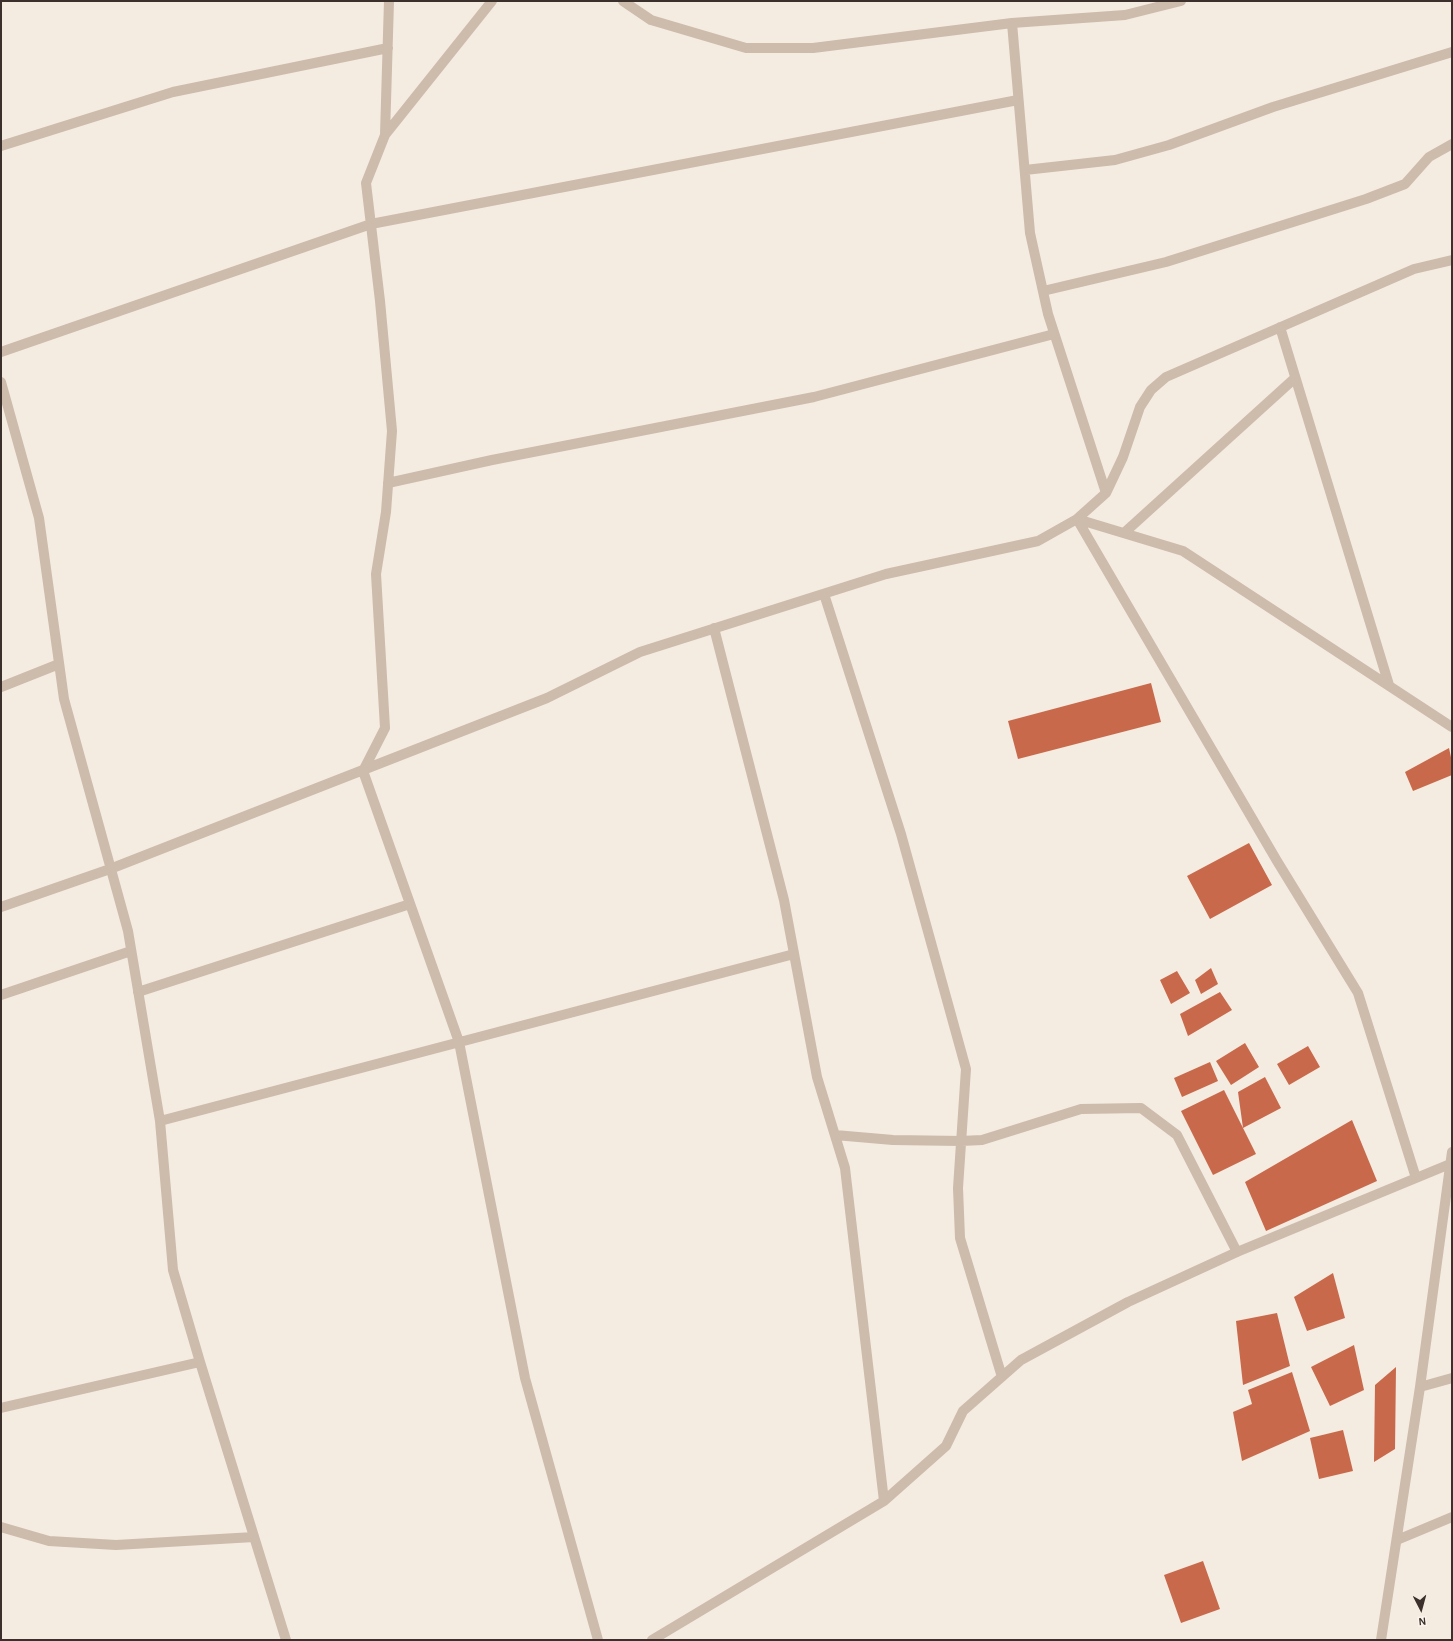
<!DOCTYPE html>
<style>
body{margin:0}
#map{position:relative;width:1453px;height:1641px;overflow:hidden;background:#f4ebe1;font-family:"Alegreya Sans",sans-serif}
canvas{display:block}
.frame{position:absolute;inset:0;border:2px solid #3b302b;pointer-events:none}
.north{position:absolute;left:1401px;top:1589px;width:40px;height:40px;-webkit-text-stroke:3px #fbf5ee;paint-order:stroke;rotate:174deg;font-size:11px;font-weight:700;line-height:16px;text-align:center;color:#3b302b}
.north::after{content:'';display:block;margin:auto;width:14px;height:18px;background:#3b302b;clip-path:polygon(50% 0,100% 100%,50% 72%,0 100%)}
</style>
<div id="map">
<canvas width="1453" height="1641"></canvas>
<div class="frame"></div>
<div class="north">N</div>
</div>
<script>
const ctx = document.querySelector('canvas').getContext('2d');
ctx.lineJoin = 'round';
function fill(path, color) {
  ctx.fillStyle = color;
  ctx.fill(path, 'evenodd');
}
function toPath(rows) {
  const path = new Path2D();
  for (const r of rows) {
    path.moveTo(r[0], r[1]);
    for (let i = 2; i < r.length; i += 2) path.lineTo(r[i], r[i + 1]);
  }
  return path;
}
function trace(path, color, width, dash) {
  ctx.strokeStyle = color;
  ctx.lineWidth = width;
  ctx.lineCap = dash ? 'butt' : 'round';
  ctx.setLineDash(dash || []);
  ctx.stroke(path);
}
const building = toPath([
 [1151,683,1161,722,1018,759,1008,721],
 [1449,748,1452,762,1452,775,1413,791,1405,772],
 [1249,843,1272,885,1210,919,1187,876],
 [1211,968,1218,984,1201,994,1195,980],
 [1177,971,1190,993,1171,1004,1160,980],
 [1220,992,1232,1010,1188,1036,1180,1014],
 [1245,1043,1259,1067,1231,1085,1216,1061],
 [1308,1046,1320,1067,1289,1085,1277,1064],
 [1210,1062,1218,1081,1182,1097,1174,1078],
 [1265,1077,1281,1108,1243,1128,1238,1092],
 [1224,1090,1256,1154,1213,1175,1181,1111],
 [1352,1120,1377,1181,1266,1231,1245,1182],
 [1333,1273,1345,1318,1307,1331,1294,1297],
 [1277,1313,1290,1366,1243,1385,1236,1321],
 [1354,1345,1364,1390,1330,1406,1311,1367],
 [1396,1367,1395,1449,1374,1462,1375,1385],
 [1292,1372,1310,1431,1242,1461,1233,1412,1252,1404,1248,1390],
 [1343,1430,1353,1471,1319,1479,1310,1438],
 [1203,1561,1220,1609,1181,1623,1164,1575]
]);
const street = toPath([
 [389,1,385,135,366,183,380,301,392,431,386,512,376,574,385,728,363,771,459,1042,525,1378,598,1640],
 [623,1,651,20,746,48,813,48,1012,23,1125,15,1181,1],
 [1012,23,1030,233,1048,314,1106,493],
 [385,135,492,1],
 [1,146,173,92,388,48],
 [1025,170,1115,160,1169,145,1273,107,1452,52],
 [1043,291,1166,262,1366,199,1405,184,1429,157,1452,144],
 [1280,327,1389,685],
 [1,352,371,224,1018,100],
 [1,382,39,518,64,699,128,931,160,1121,173,1270,200,1362,286,1640],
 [388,483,492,460,814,397,1054,334],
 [1077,519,1277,861,1358,993,1416,1178],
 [1077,519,1183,551,1452,727],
 [1124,533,1295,378],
 [824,594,901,834,966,1069,958,1188,960,1238,1002,1377],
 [714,628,784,900,817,1077,845,1168,884,1501],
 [1,687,59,664],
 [1,907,110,869,547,698,640,652,886,574,1038,541,1077,519,1106,493,1123,457,1140,407,1151,390,1166,377,1414,269,1452,260],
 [138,992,410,904],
 [1,995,131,951],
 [160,1121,794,954],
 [835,1135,893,1140,961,1141,982,1140,1081,1109,1141,1108,1177,1135,1237,1252],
 [1420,1387,1452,1378],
 [1,1408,200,1362],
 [1,1527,49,1541,116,1545,254,1537],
 [1397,1540,1452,1517],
 [652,1640,884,1501,946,1446,963,1411,1021,1360,1128,1302,1237,1252,1450,1164],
 [1381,1640,1420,1387,1452,1152]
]);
fill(building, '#c8694b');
trace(street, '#cdbbac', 10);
</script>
